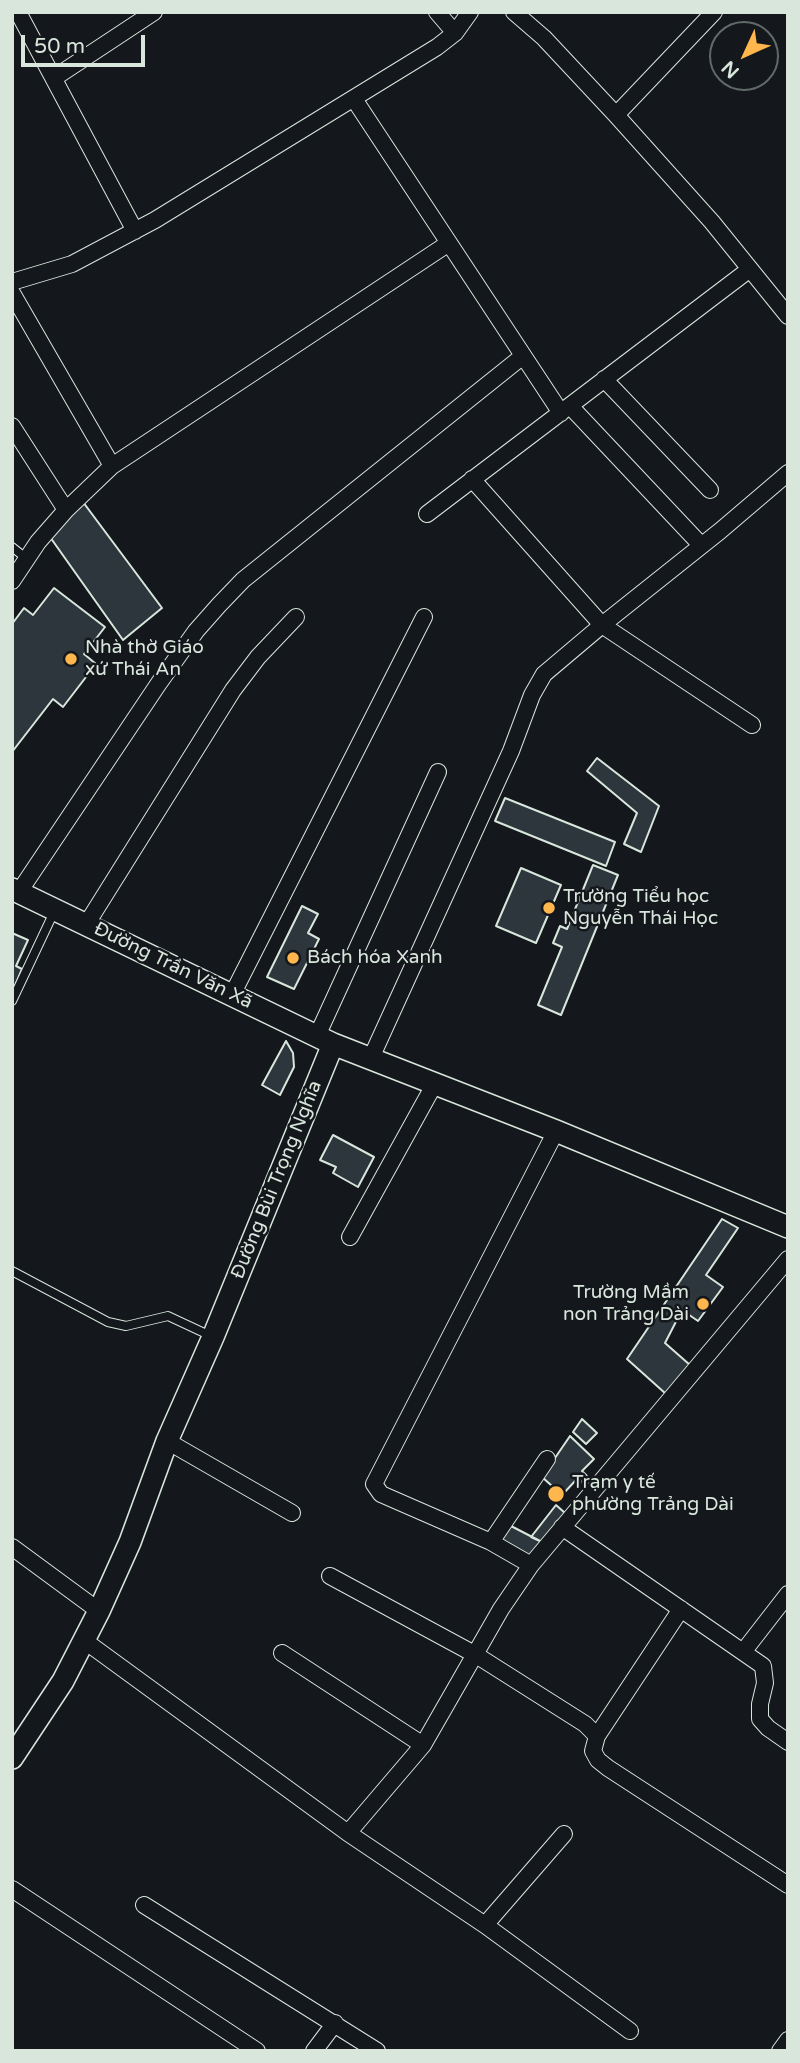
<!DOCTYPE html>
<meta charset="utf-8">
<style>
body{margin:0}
#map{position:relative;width:800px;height:2063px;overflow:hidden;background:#14181c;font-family:"Varela Round",sans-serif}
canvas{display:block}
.frame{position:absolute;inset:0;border:14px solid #d8e6dc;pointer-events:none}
.north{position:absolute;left:709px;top:21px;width:70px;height:70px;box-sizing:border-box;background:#14181c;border:2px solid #626a69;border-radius:50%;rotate:225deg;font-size:19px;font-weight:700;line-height:28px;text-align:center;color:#d8e6dc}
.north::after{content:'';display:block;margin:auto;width:24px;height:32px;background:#ffb74d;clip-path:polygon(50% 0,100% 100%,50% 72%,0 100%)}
.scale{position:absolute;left:21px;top:35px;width:124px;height:32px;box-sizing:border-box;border:4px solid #d8e6dc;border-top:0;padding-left:9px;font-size:21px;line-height:24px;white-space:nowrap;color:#d8e6dc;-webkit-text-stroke:5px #14181c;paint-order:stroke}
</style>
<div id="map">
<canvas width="800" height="2063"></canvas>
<div class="frame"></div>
<div class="north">N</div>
<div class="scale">50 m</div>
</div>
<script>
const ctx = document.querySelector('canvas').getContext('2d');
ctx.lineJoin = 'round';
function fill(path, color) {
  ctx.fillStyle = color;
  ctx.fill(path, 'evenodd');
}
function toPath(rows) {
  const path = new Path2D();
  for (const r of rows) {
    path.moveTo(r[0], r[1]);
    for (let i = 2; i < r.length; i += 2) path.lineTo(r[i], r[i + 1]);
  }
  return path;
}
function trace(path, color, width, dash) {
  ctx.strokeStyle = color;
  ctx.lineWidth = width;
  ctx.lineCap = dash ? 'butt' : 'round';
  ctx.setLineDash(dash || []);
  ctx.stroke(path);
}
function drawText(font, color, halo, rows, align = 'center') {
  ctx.font = font + ' "Varela Round",sans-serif';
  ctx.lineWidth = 5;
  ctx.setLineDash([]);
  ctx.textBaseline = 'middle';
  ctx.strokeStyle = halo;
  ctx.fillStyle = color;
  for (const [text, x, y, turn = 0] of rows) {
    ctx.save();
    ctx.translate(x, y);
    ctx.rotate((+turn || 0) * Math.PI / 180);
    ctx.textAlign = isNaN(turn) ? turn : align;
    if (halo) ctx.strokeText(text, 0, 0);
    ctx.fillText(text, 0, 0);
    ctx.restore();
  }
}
const building = toPath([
 [83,502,162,608,123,640,50,537,83,502],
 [54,588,105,627,84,654,96,664,63,707,53,699,12,752,12,624,24,608,33,615,54,588],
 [597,758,659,806,641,852,624,844,637,813,587,771,597,758],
 [505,798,615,842,606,866,495,821,505,798],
 [593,865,618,875,561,1015,538,1005,562,947,553,943,560,926,567,929,593,865],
 [521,868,561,885,536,943,496,926,521,868],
 [302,906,318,914,308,933,319,939,294,989,267,977,302,906],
 [12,933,28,940,16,966,22,969,15,986,12,985,12,933],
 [286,1041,293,1053,294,1067,280,1095,262,1085,286,1041],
 [333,1135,374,1157,358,1187,333,1173,336,1167,320,1160,333,1135],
 [722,1219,738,1228,706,1275,723,1287,698,1321,682,1310,665,1343,690,1365,666,1394,627,1359,722,1219],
 [582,1419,597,1433,586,1444,573,1432,582,1419],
 [570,1436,594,1459,582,1471,587,1476,580,1483,576,1480,562,1495,542,1477,570,1436],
 [556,1505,565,1513,542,1542,531,1537,556,1505],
 [509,1525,542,1542,529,1558,499,1540,509,1525]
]);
const lane = toPath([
 [12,547,27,559],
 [12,1001,54,912],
 [12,1271,108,1322,126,1326,168,1316,213,1337]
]);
const street = toPath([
 [18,12,135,231],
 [437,12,455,33],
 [514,12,544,38,616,115,712,222,788,316],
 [54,78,154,12],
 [354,99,449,243],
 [616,115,714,12],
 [12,282,72,264,155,220,437,47,455,33,470,12],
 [12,293,112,466],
 [604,379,710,490],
 [570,406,701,545],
 [12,426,66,510],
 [472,479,602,625,752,725],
 [427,514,750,269],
 [12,581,38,542,66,510,112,466,449,243,561,413],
 [19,892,159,683,196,631,219,605,243,580,523,356],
 [86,925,233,690,258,657,296,617],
 [232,995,424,617],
 [317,1036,438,772],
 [371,1058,511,751,532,695,544,674,602,625,720,531,788,473],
 [350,1237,434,1085],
 [167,1441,292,1513],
 [562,1527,763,1666,765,1683,760,1704,760,1719,768,1728,788,1742],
 [491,1542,547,1459],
 [12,1547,99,1611],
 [531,1565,491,1542,381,1494,374,1484,556,1131],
 [330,1576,476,1655,585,1724,597,1736,593,1751,598,1760,608,1768,788,1885],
 [85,1641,348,1833,485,1925,630,2031],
 [743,1652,788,1594],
 [282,1653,423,1745],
 [597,1736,681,1609],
 [348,1833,423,1745,501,1609,531,1565,788,1259],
 [12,1889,257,2051],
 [144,1905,377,2051],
 [485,1925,564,1834],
 [314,2051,335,2023],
 [780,2051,788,2040]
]);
const secondary = toPath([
 [12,889,333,1044,556,1131,788,1227],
 [12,1758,63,1681,99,1611,130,1542,167,1441,213,1337,333,1044]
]);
const markers = [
 [71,659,7,"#ffb74d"],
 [549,908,7,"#ffb74d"],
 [293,958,7,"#ffb74d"],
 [703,1304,7,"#ffb74d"],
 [556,1494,9,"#ffb74d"]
];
const poiNames = [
 ["Nhà thờ Giáo",85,648],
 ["xứ Thái An",85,670],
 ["Trường Tiểu học",563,897],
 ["Nguyễn Thái Học",563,919],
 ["Bách hóa Xanh",307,958],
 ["Trường Mầm",689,1293,"right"],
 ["non Trảng Dài",689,1315,"right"],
 ["Trạm y tế",572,1483],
 ["phường Trảng Dài",572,1505]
];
const streetNames = [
 ["Đường Trần Văn Xã",173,966,26],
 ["Đường Bùi Trọng Nghĩa",277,1180,-68]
];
fill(building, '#2c363c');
trace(building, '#d8e6dc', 2);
trace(lane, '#d8e6dc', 10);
trace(street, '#d8e6dc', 18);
trace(secondary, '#d8e6dc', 24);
trace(lane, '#14181c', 8);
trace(street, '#14181c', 16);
trace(secondary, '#14181c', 21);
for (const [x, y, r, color] of markers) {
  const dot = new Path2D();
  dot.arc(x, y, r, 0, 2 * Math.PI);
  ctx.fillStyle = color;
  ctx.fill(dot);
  trace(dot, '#14181c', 2.5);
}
drawText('19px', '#d8e6dc', '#14181c', poiNames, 'left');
drawText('19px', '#d8e6dc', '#14181c', streetNames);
</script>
